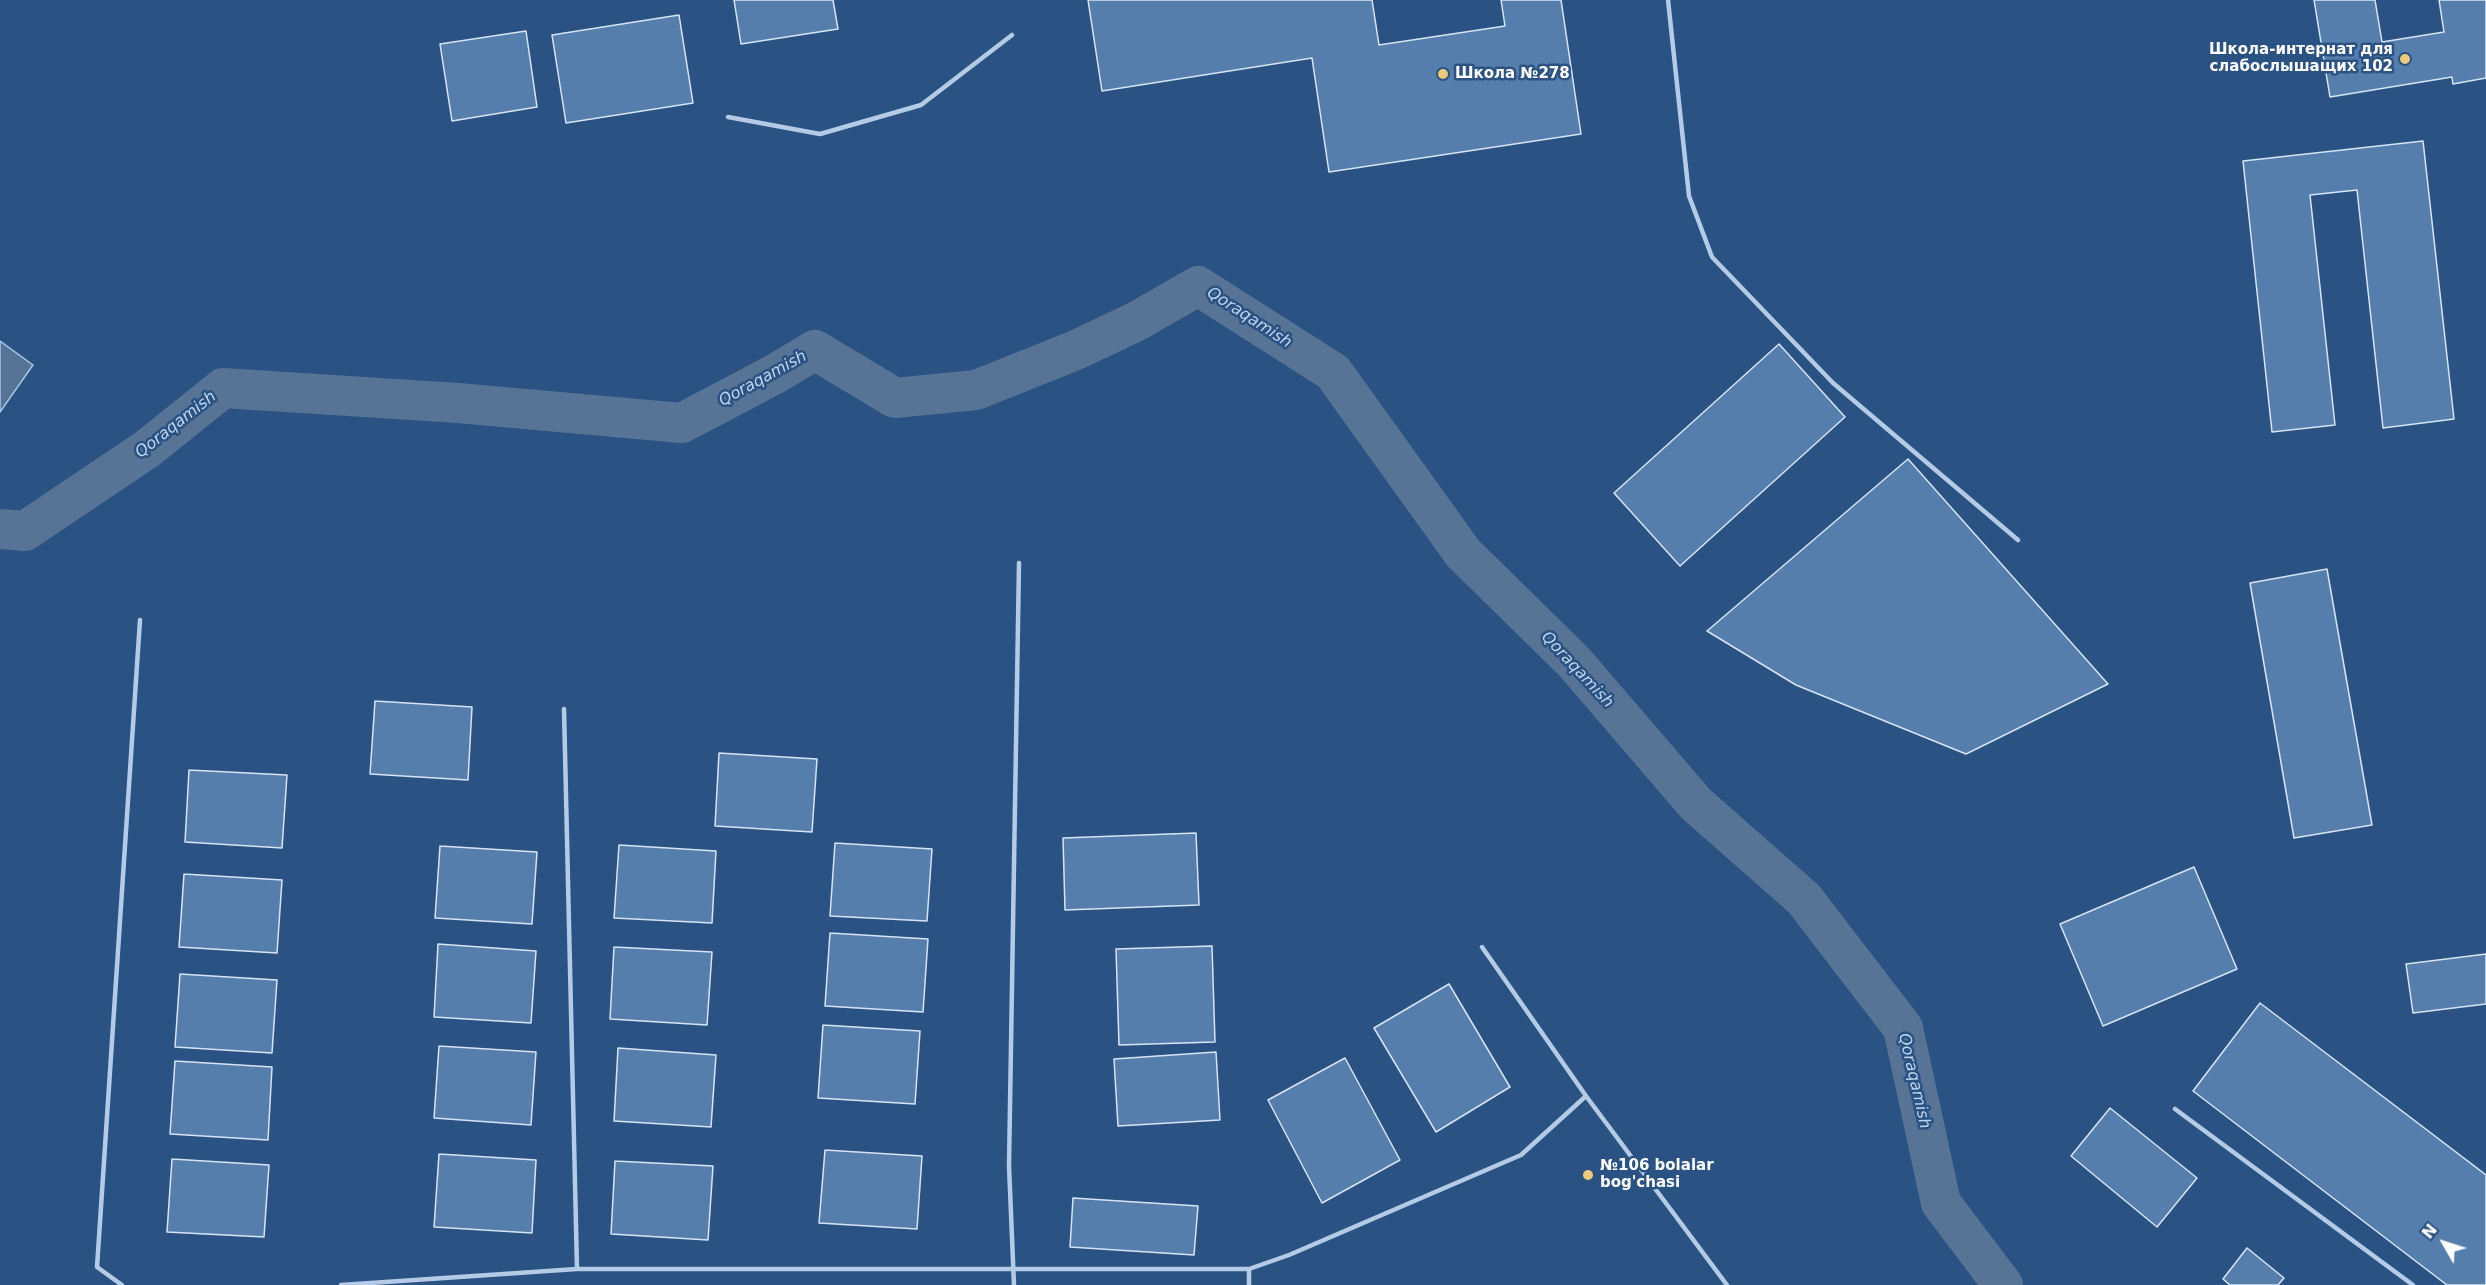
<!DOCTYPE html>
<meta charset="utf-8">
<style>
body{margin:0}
#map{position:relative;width:2486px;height:1285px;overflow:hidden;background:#2a5282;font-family:"DejaVu Sans",sans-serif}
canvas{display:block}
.north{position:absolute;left:2414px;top:1213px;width:60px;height:60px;-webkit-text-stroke:4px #2a5282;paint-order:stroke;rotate:309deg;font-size:16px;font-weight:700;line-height:24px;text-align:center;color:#fff}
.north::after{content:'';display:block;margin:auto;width:21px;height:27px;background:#fff;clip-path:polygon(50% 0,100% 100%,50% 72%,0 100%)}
</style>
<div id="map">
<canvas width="2486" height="1285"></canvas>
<div class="north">N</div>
</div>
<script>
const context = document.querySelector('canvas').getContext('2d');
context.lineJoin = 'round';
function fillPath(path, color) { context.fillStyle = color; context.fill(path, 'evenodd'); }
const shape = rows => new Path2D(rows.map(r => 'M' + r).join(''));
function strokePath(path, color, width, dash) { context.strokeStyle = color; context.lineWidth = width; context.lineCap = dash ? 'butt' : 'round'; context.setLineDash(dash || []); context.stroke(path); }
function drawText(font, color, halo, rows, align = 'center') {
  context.font = font + ' "DejaVu Sans",sans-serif'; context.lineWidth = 5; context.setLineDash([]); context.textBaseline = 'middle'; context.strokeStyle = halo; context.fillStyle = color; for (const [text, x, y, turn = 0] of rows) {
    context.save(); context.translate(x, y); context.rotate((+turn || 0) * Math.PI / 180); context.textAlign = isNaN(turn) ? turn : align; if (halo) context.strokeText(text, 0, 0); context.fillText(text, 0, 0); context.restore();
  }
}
const water = shape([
 [0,341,33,365,0,412,0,341]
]);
fillPath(water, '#577395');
strokePath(water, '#a8c6e6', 1.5);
strokePath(shape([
 [0,529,25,531,147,449,223,388,458,403,682,423,775,374,815,350,895,398,976,390,1076,350,1137,321,1198,286,1333,372,1463,553,1574,662,1696,804,1804,899,1903,1028,1941,1203,2003,1285]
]), '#577395', 40);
const building = shape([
 [734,0,833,0,838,29,741,44,734,0],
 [1088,0,1372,0,1379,45,1505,26,1501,0,1561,0,1581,134,1329,172,1312,58,1102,91,1088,0],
 [2314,0,2375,0,2382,42,2444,32,2439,0,2486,0,2486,78,2453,84,2452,77,2330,97,2314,0],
 [679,15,693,103,566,123,552,35,679,15],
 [526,31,537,107,452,121,440,44,526,31],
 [2423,141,2454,419,2383,428,2357,190,2310,195,2335,425,2272,432,2243,161,2423,141],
 [1779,344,1845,417,1680,566,1614,493,1779,344],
 [1908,459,2108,684,1966,754,1796,685,1707,631,1908,459],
 [2327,569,2372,825,2294,838,2250,583,2327,569],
 [375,701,472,707,468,780,370,774,375,701],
 [719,753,817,759,812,832,715,826,719,753],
 [189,770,287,775,282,848,185,842,189,770],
 [1196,833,1199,905,1065,910,1063,838,1196,833],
 [835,843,932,849,927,921,830,916,835,843],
 [619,845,716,851,712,923,614,918,619,845],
 [440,846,537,852,532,924,435,918,440,846],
 [2194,867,2237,969,2103,1026,2060,924,2194,867],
 [184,874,282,880,277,953,179,947,184,874],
 [830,933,928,939,923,1012,825,1006,830,933],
 [438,944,536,951,531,1023,434,1017,438,944],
 [1212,946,1215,1042,1119,1045,1116,949,1212,946],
 [614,947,712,952,707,1025,610,1019,614,947],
 [2486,954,2486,1004,2413,1013,2406,964,2486,954],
 [180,974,277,980,272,1053,175,1047,180,974],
 [1449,984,1510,1087,1436,1132,1374,1028,1449,984],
 [2260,1003,2486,1175,2486,1285,2447,1285,2193,1091,2260,1003],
 [823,1025,920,1031,915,1104,818,1098,823,1025],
 [439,1046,536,1052,531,1125,434,1118,439,1046],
 [618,1048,716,1055,711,1127,614,1121,618,1048],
 [1216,1052,1220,1120,1118,1126,1114,1059,1216,1052],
 [1345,1058,1400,1160,1322,1203,1268,1100,1345,1058],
 [175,1061,272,1067,268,1140,170,1134,175,1061],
 [2110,1108,2197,1178,2157,1227,2071,1156,2110,1108],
 [825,1150,922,1156,917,1229,819,1223,825,1150],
 [439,1154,536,1160,532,1233,434,1227,439,1154],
 [172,1159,269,1165,264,1237,167,1232,172,1159],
 [615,1161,713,1166,708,1240,611,1234,615,1161],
 [1073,1198,1198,1206,1194,1255,1070,1247,1073,1198],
 [2247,1248,2284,1278,2278,1285,2230,1285,2223,1279,2247,1248]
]);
fillPath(building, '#567eac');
strokePath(building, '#d6e5f5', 1.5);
strokePath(shape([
 [1668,0,1689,196,1712,257,1833,383,2018,540],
 [728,117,820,134,921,105,1012,35],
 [564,709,577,1269],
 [1482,947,1586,1096,1727,1285],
 [2175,1109,2413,1285],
 [122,1285,97,1267,140,620],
 [341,1285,577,1269,1249,1269,1289,1255,1521,1155,1586,1096],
 [1014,1285,1009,1166,1019,563],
 [1249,1285,1249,1269]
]), '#b3cbe6', 4.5);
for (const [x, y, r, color] of [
 [2405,59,6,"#ecca7b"],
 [1443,74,6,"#ecca7b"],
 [1588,1175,6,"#ecca7b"]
]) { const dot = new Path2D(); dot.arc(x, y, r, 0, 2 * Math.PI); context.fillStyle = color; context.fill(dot); strokePath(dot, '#2a5282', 2); }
drawText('bold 15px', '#fff', '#2a5282', [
 ["Школа-интернат для",2393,50,"right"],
 ["слабослышащих 102",2393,67,"right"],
 ["Школа №278",1455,74],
 ["№106 bolalar",1600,1166],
 ["bog'chasi",1600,1183]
], 'left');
drawText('italic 16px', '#bfd5ee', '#2a5282', [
 ["Qoraqamish",1249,318,33],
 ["Qoraqamish",763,379,-29],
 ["Qoraqamish",176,425,-38],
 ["Qoraqamish",1577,670,47],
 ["Qoraqamish",1914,1081,77]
]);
</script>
